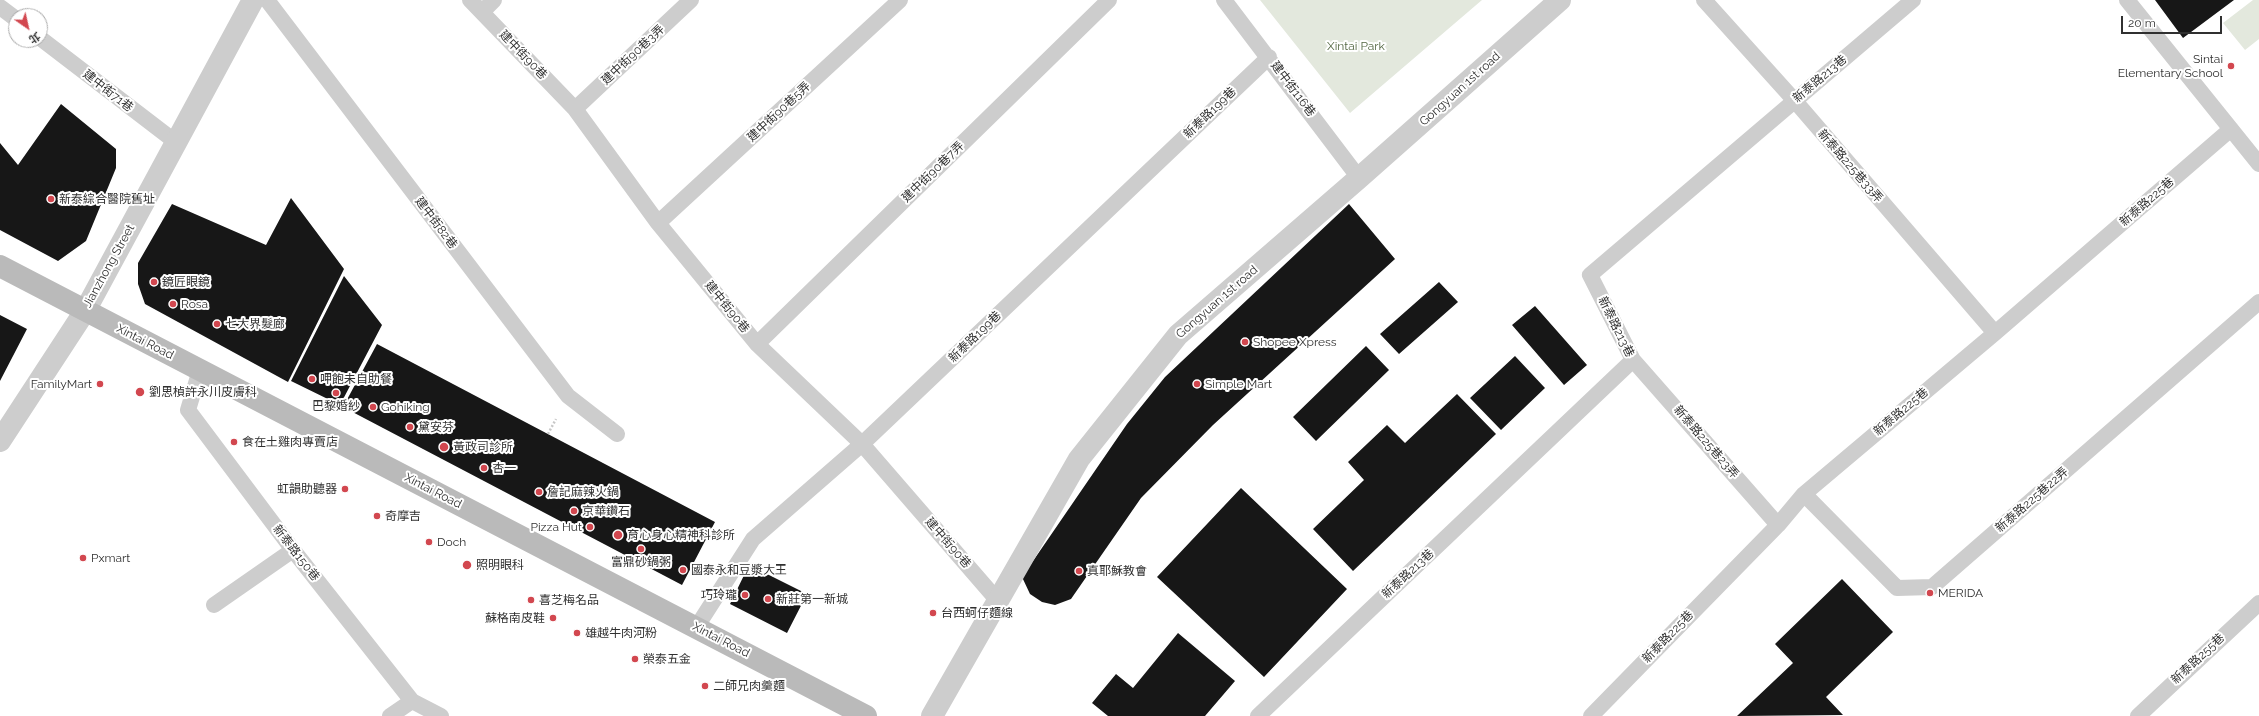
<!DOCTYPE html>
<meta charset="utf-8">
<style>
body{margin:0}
#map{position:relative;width:2259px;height:716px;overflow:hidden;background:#fff;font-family:Raleway,"Noto Sans TC",sans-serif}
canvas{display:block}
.north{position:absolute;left:8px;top:8px;width:40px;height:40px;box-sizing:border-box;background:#fff;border:1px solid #acacac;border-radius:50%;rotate:146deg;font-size:11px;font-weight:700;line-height:16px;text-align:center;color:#303030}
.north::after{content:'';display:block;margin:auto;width:14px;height:18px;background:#d2474f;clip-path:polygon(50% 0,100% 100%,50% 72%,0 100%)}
.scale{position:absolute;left:2121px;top:16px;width:101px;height:18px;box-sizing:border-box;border:2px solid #303030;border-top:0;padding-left:5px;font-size:12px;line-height:14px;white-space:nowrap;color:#303030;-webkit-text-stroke:3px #fff;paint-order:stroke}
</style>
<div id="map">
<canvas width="2259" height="716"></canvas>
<div class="north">北</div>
<div class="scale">20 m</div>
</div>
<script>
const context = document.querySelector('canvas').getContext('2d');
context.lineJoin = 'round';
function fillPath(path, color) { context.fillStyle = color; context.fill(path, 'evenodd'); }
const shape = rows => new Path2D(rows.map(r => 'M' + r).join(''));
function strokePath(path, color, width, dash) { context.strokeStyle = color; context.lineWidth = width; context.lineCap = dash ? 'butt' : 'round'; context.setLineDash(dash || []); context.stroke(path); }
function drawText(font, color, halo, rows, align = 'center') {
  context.font = font + ' Raleway,"Noto Sans TC",sans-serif'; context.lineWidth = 4; context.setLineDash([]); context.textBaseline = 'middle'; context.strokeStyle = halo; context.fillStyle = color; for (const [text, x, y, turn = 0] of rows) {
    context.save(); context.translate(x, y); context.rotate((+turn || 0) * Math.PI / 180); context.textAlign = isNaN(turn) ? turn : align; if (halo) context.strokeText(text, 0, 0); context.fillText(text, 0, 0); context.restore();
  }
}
fillPath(shape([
 [1260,0,1482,0,1350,113],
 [2253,0,2259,0,2259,39,2245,50,2223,23]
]), '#e3e8dd');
fillPath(shape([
 [2155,0,2234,0,2183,38],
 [61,104,116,149,116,168,86,241,58,261,0,230,0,143,18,165],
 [291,198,344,269,288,382,145,304,138,284,138,263,172,204,266,245],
 [1349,204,1395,259,1213,425,1141,498,1071,599,1055,605,1042,602,1030,594,1022,577,1127,424,1165,377],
 [344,276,382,325,340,405,291,381],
 [1439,282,1458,302,1399,354,1380,334],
 [1535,306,1587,365,1564,385,1512,325],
 [0,315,27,329,0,381],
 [377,344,715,522,682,585,343,407],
 [1366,346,1389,370,1316,441,1293,417],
 [1515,356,1545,388,1501,430,1470,398],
 [1457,394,1496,434,1353,571,1313,529,1364,480,1348,462,1387,425,1405,443],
 [1241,488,1347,589,1264,677,1157,577],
 [749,565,807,594,787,633,730,604],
 [1842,579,1893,632,1826,697,1843,715,1737,716,1793,663,1775,644],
 [1178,633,1235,681,1205,716,1108,716,1092,703,1116,674,1133,688]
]), '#171717');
strokePath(shape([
 [548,434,556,419]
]), '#c7c7c7', 2.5, [2, 2]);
strokePath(shape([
 [267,0,568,396,617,434],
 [470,0,575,109,658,223,757,344,862,444,998,601],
 [1224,0,1359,178],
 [1704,0,1795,101,1995,333],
 [2127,0,2259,164],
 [0,7,16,19],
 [482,12,494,0],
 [40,38,177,143],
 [575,109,691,0],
 [658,223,900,0],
 [757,344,1109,0],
 [1633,360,1778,525],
 [200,370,188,410,293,550,412,701,441,716],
 [1804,494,1897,588,1932,587,2259,302],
 [214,605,293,550],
 [696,628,753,539,862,444,1269,57],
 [390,716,412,701],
 [1258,716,1633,360,1590,275,1913,0],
 [1591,716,1778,525,1804,494,1995,333,2231,129],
 [2138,716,2259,603]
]), '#cdcdcd', 16);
strokePath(shape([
 [0,441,85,311,253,0],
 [932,716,1079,459,1178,335,1359,178,1560,0]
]), '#cdcdcd', 22);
strokePath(shape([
 [0,266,866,716]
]), '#bababa', 22);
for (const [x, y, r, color] of [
 [2231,66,4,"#d2474f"],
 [51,199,4,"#d2474f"],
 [154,282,4,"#d2474f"],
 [173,304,4,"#d2474f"],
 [217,324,4,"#d2474f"],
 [1245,342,4,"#d2474f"],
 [312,379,4,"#d2474f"],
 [100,384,4,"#d2474f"],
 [1197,384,4,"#d2474f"],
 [140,392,5,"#d2474f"],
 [336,393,4,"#d2474f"],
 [373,407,4,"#d2474f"],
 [410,427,4,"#d2474f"],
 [234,442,4,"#d2474f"],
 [444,447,5,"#d2474f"],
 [484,468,4,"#d2474f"],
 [345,489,4,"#d2474f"],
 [539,492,4,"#d2474f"],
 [574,511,4,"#d2474f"],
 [377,516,4,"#d2474f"],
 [590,527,4,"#d2474f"],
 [618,535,5,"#d2474f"],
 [429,542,4,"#d2474f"],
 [641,549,4,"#d2474f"],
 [83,558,4,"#d2474f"],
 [467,565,5,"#d2474f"],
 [683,570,4,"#d2474f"],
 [1079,571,4,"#d2474f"],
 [1930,593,4,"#d2474f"],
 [745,595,4,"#d2474f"],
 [768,599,4,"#d2474f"],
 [531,600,4,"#d2474f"],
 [933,613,4,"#d2474f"],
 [553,618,4,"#d2474f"],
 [577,633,4,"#d2474f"],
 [635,659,4,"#d2474f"],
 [705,686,4,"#d2474f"]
]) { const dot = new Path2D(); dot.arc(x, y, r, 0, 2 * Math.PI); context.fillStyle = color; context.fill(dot); strokePath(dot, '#fff', 1.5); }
drawText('12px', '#536742', '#fff', [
 ["Xintai Park",1356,46]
]);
drawText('12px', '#303030', '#fff', [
 ["建中街90巷",523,55,46],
 ["建中街90巷3弄",633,55,-43],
 ["新泰路213巷",1820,79,-40],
 ["建中街116巷",1293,89,53],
 ["Gongyuan 1st road",1460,89,-42],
 ["建中街71巷",108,91,38],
 ["建中街90巷5弄",779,112,-43],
 ["新泰路199巷",1210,113,-44],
 ["新泰路225巷33弄",1850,166,49],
 ["建中街90巷7弄",933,172,-44],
 ["新泰路225巷",2147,202,-41],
 ["建中街82巷",436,223,53],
 ["Jianzhong Street",109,266,-61],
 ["Gongyuan 1st road",1217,302,-41],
 ["建中街90巷",727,307,51],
 ["新泰路213巷",1616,327,64],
 ["新泰路199巷",975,337,-44],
 ["Xintai Road",145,342,27],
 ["新泰路225巷",1901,412,-40],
 ["新泰路225巷23弄",1706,442,49],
 ["Xintai Road",433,491,27],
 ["新泰路225巷22弄",2032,500,-41],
 ["建中街90巷",948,543,49],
 ["新泰路150巷",296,553,52],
 ["新泰路213巷",1408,574,-43],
 ["新泰路225巷",1668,637,-46],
 ["Xintai Road",721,640,27],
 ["新泰路255巷",2198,659,-43]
]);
drawText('12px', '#303030', '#fff', [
 ["Sintai",2223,59,"right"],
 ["Elementary School",2223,73,"right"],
 ["新泰綜合醫院舊址",59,199],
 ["鏡匠眼鏡",162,282],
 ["Rosa",181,304],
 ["七大界髮廊",225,324],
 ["Shopee Xpress",1253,342],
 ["呷飽未自助餐",320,379],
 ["FamilyMart",92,384,"right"],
 ["Simple Mart",1205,384],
 ["劉思楨許永川皮膚科",149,392],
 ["巴黎婚紗",336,406,"center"],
 ["Gohiking",381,407],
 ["黛安芬",418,427],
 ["食在土雞肉專賣店",242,442],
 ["黃政司診所",453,447],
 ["杏一",492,468],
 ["虹韻助聽器",337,489,"right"],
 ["詹記麻辣火鍋",547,492],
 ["京華鑽石",582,511],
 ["奇摩吉",385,516],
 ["Pizza Hut",582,527,"right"],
 ["育心身心精神科診所",627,535],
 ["Doch",437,542],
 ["Pxmart",91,558],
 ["富鼎砂鍋粥",641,562,"center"],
 ["照明眼科",476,565],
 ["國泰永和豆漿大王",691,570],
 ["真耶穌教會",1087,571],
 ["MERIDA",1938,593],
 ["巧玲瓏",737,595,"right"],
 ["新莊第一新城",776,599],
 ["喜芝梅名品",539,600],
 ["台西蚵仔麵線",941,613],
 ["蘇格南皮鞋",545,618,"right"],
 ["雄越牛肉河粉",585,633],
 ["榮泰五金",643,659],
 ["二師兄肉羹麵",713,686]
], 'left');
</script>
